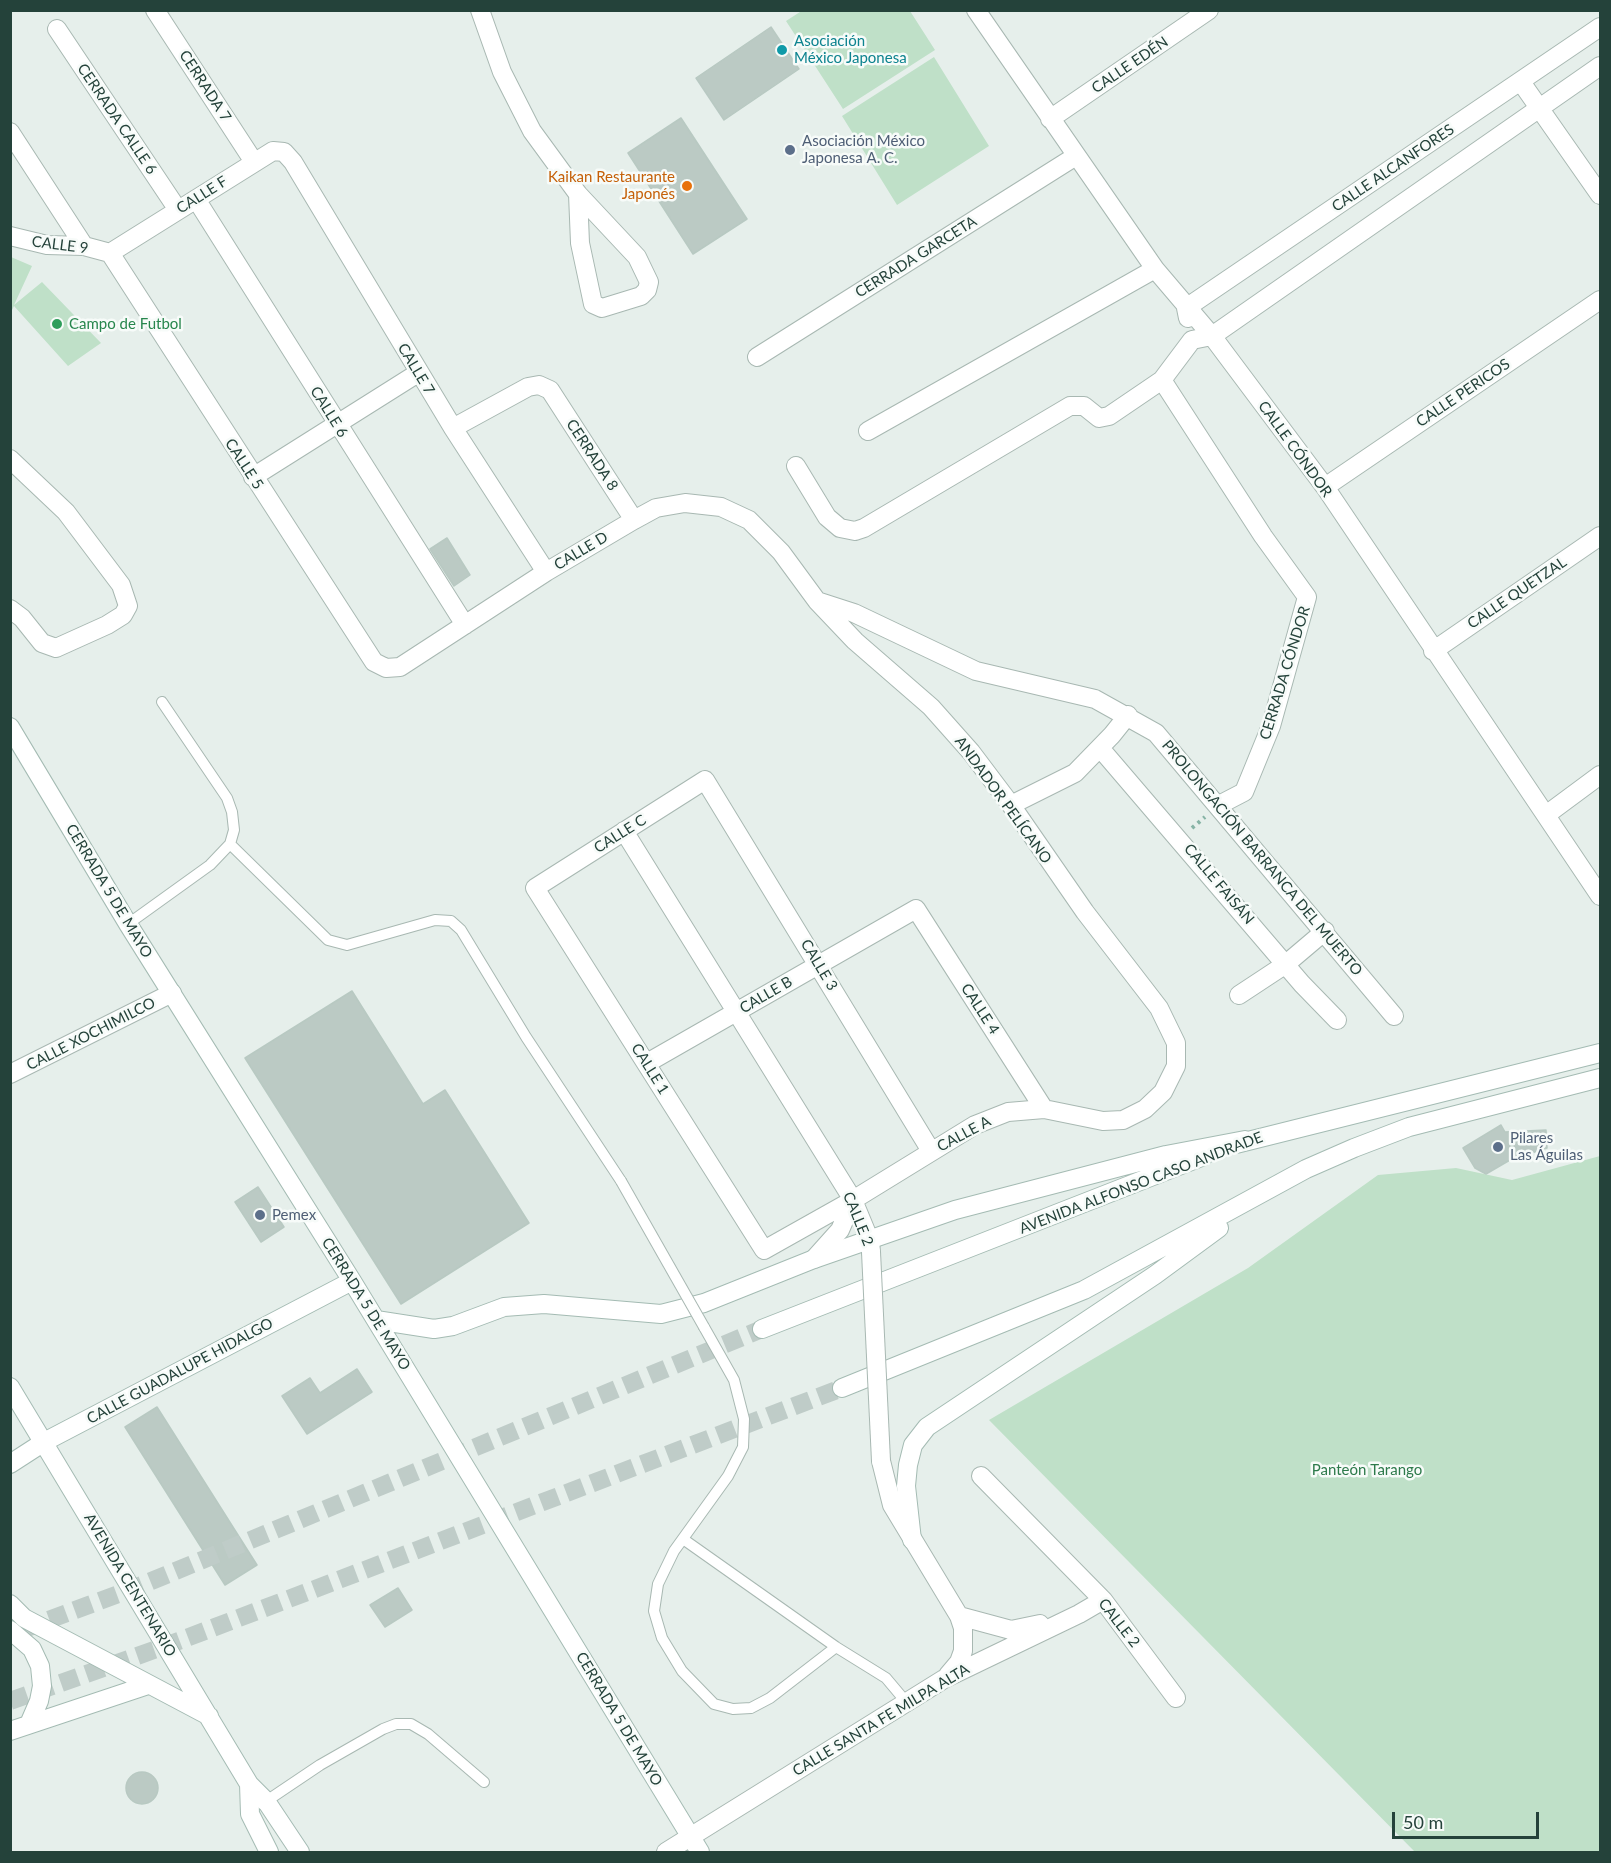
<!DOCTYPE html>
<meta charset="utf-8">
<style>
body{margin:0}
#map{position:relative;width:1611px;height:1863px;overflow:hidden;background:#e6efeb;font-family:Lato,sans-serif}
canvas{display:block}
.frame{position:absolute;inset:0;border:12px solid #24423a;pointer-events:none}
.scale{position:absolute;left:1392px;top:1812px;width:147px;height:27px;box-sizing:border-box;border:3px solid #24423a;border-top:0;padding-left:8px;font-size:18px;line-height:21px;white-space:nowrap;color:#24423a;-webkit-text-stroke:4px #f7fbf9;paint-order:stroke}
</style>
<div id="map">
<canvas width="1611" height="1863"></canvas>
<div class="frame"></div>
<div class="scale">50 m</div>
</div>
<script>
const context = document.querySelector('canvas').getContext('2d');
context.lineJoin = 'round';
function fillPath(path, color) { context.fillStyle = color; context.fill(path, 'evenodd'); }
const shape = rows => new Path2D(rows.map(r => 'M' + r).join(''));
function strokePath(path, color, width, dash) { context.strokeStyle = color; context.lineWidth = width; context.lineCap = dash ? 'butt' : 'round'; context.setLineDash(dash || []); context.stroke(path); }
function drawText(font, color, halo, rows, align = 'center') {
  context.font = font + ' Lato,sans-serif'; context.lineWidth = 5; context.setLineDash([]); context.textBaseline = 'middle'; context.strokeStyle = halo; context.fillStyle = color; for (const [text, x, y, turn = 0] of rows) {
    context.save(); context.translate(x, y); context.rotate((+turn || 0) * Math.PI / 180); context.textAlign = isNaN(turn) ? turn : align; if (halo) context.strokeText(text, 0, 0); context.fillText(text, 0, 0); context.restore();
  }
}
fillPath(shape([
 [803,10,910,11,935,50,843,109,786,21],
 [934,57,989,146,897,205,842,116],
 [11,257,32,266,14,305,42,282,101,343,68,366,14,306,11,312],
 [1600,1156,1600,1852,1415,1852,989,1420,1248,1268,1378,1175,1456,1168,1512,1180]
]), '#bfe0c8');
const building = shape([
 [771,27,799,69,724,120,696,78,771,27],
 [681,118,747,219,693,254,628,153,681,118],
 [447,538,470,575,454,586,430,549,447,538],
 [352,991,423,1104,445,1090,529,1223,401,1304,245,1058,352,991],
 [1501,1125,1505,1132,1546,1130,1547,1148,1510,1160,1486,1174,1475,1168,1463,1148,1501,1125],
 [258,1187,284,1227,261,1242,235,1202,258,1187],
 [357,1369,372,1392,307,1434,282,1396,310,1378,320,1393,357,1369],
 [157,1407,257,1565,225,1585,125,1427,157,1407],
 [398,1588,412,1610,385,1627,370,1605,398,1588],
 '126 1788a16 16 0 1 1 32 0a16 16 0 1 1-32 0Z'
]);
fillPath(building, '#bbcac4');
strokePath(building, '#b8c9c2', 1.5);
strokePath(shape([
 [24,1629,132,1589,762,1329],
 [10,1701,168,1645,842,1388]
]), '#bfccc8', 18, [18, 9]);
const lane = shape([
 [230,844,328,940,347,945,435,920,451,921,461,930,526,1037,621,1181],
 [128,924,210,865,230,844,234,830,232,812,227,798,162,702],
 [704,1327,734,1380,744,1419,743,1447,728,1476,674,1551,658,1584,654,1611,662,1638,682,1671,714,1704,733,1709,751,1708,770,1698,836,1647],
 [683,1539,836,1647,886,1678,907,1703],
 [262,1804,320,1765,383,1729,396,1724,411,1724,428,1734,484,1782]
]);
const street = shape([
 [155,10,254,162],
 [480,10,502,72,532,131,578,194,637,257,649,282,647,290,641,296,602,308,593,304,580,243,578,194],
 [976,10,1155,269,1212,336,1325,487,1600,896],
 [57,29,178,210],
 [1521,82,1600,195],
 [1050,119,1209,10],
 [10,132,84,246],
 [196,199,465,625],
 [10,236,47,245,84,246,110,253],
 [110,253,374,662,386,668,400,667,546,572,634,520,656,508,685,503,721,507,749,520,781,552,817,601,855,641,931,707,971,752,1011,805,1085,912,1159,1008,1176,1043,1176,1066,1163,1092,1145,1109,1123,1120,1103,1121,1044,1109,1008,1112,975,1125,853,1200,764,1250,535,888,705,780,931,1151],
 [110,253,273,151,284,152,293,162,453,428,546,572],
 [1188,318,1186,308,1600,27],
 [757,357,1076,156],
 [453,428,528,387,539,385,550,390,634,520],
 [868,431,1155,269],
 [10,459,66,512,121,585,128,606,123,615,107,625,56,648,42,643,22,618,10,609],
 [796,466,827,517,840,528,855,531,864,528,1070,406,1084,406,1099,418,1109,416,1162,380],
 [253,477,418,373],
 [1325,487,1600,300],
 [820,602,854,613,976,671,1095,699,1156,733,1394,1016],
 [1433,651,1600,536],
 [1100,748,1302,984,1337,1020],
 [1011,805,1075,773,1112,735,1128,715],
 [1219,805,1244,792,1271,726,1307,597,1263,536,1162,380,1192,340,1212,336,1600,66],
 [1546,815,1600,775],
 [624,831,853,1200,870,1241,871,1252],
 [1239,995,1286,964,1325,931],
 [647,1063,916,909,1044,1109],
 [10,1074,172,993],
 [814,1259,840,1230,853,1200],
 [881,1461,892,1505,959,1616,963,1628,963,1651,959,1662,948,1675],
 [981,1476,1103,1600,1176,1698],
 [959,1616,1011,1630,1040,1624],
 [666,1852,944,1679,1079,1614,1103,1600]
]);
const secondary = shape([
 [10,727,128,924,352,1281,700,1852],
 [1236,1144,1600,1053],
 [376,1320,434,1329,453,1326,504,1307,544,1304,661,1314,704,1303,814,1259,955,1210,1166,1155,1245,1140],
 [762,1329,1204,1156],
 [10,1387,249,1784,266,1801,300,1852],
 [842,1388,1084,1290,1306,1169,1354,1148,1409,1127,1600,1078],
 [10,1464,44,1442,352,1281],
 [912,1540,906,1486,908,1465,913,1445,927,1427,1155,1275,1219,1228],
 [10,1604,24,1618,209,1716],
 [10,1630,32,1649,40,1666,42,1686,39,1701,29,1724],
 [10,1731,148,1685],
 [249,1784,250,1814,269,1852]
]);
strokePath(lane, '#a8b8b2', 12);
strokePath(street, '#a8b8b2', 20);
strokePath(secondary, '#a4bbb3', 20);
strokePath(shape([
 [1192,828,1205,817]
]), '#86b3a5', 4, [3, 4.5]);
strokePath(lane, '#fff', 10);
strokePath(street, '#fff', 18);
strokePath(secondary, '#fff', 18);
const laneBridge = shape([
 [621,1181,704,1327]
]);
const streetBridge = shape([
 [871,1252,881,1461]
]);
strokePath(laneBridge, '#a8b8b2', 12, []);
strokePath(streetBridge, '#a8b8b2', 20, []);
strokePath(laneBridge, '#fff', 10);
strokePath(streetBridge, '#fff', 18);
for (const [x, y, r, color] of [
 [782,50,6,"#0f9aa8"],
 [790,150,6,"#5c6f8a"],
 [687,186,6,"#e8710a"],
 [57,324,6,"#2e9e5b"],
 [1498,1147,6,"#5c6f8a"],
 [260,1215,6,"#5c6f8a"]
]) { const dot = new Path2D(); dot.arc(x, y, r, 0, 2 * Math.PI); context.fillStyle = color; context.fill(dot); strokePath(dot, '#f7fbf9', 2); }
drawText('15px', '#0d838f', '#f7fbf9', [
 ["Asociación",794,41],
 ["México Japonesa",794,58]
], 'left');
drawText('15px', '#24423a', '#f7fbf9', [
 ["CALLE EDÉN",1130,65,-34],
 ["CERRADA 7",205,86,57],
 ["CERRADA CALLE 6",117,119,56],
 ["CALLE ALCANFORES",1393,168,-34],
 ["CALLE F",202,195,-32],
 ["CALLE 9",60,245,7],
 ["CERRADA GARCETA",916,257,-32],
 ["CALLE 7",416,369,59],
 ["CALLE PERICOS",1463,393,-34],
 ["CALLE 6",329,412,58],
 ["CALLE CÓNDOR",1295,449,54],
 ["CERRADA 8",592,455,57],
 ["CALLE 5",244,464,57],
 ["CALLE D",581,551,-31],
 ["CALLE QUETZAL",1517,593,-34],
 ["CERRADA CÓNDOR",1285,673,-73],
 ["ANDADOR PELÍCANO",1003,800,54],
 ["CALLE C",620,834,-32],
 ["PROLONGACIÓN BARRANCA DEL MUERTO",1262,858,50],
 ["CALLE FAISÁN",1219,884,50],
 ["CERRADA 5 DE MAYO",109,891,59],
 ["CALLE 3",819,965,59],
 ["CALLE B",766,995,-30],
 ["CALLE 4",980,1009,57],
 ["CALLE XOCHIMILCO",91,1034,-27],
 ["CALLE 1",650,1069,58],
 ["CALLE A",964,1134,-28],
 ["AVENIDA ALFONSO CASO ANDRADE",1141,1183,-21],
 ["CALLE 2",858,1219,68],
 ["CERRADA 5 DE MAYO",366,1304,58],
 ["CALLE GUADALUPE HIDALGO",180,1371,-28],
 ["AVENIDA CENTENARIO",130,1585,59],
 ["CALLE 2",1119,1623,52],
 ["CERRADA 5 DE MAYO",619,1719,59],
 ["CALLE SANTA FE MILPA ALTA",881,1720,-31]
]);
drawText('15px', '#4e5e75', '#f7fbf9', [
 ["Asociación México",802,141],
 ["Japonesa A. C.",802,158],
 ["Pilares",1510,1138],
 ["Las Águilas",1510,1155],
 ["Pemex",272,1215]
], 'left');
drawText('15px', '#c56008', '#f7fbf9', [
 ["Kaikan Restaurante",675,177],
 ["Japonés",675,194]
], 'right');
drawText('15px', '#27864d', '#f7fbf9', [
 ["Campo de Futbol",69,324]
], 'left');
drawText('15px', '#2d7a4b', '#f7fbf9', [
 ["Panteón Tarango",1367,1470]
]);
</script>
